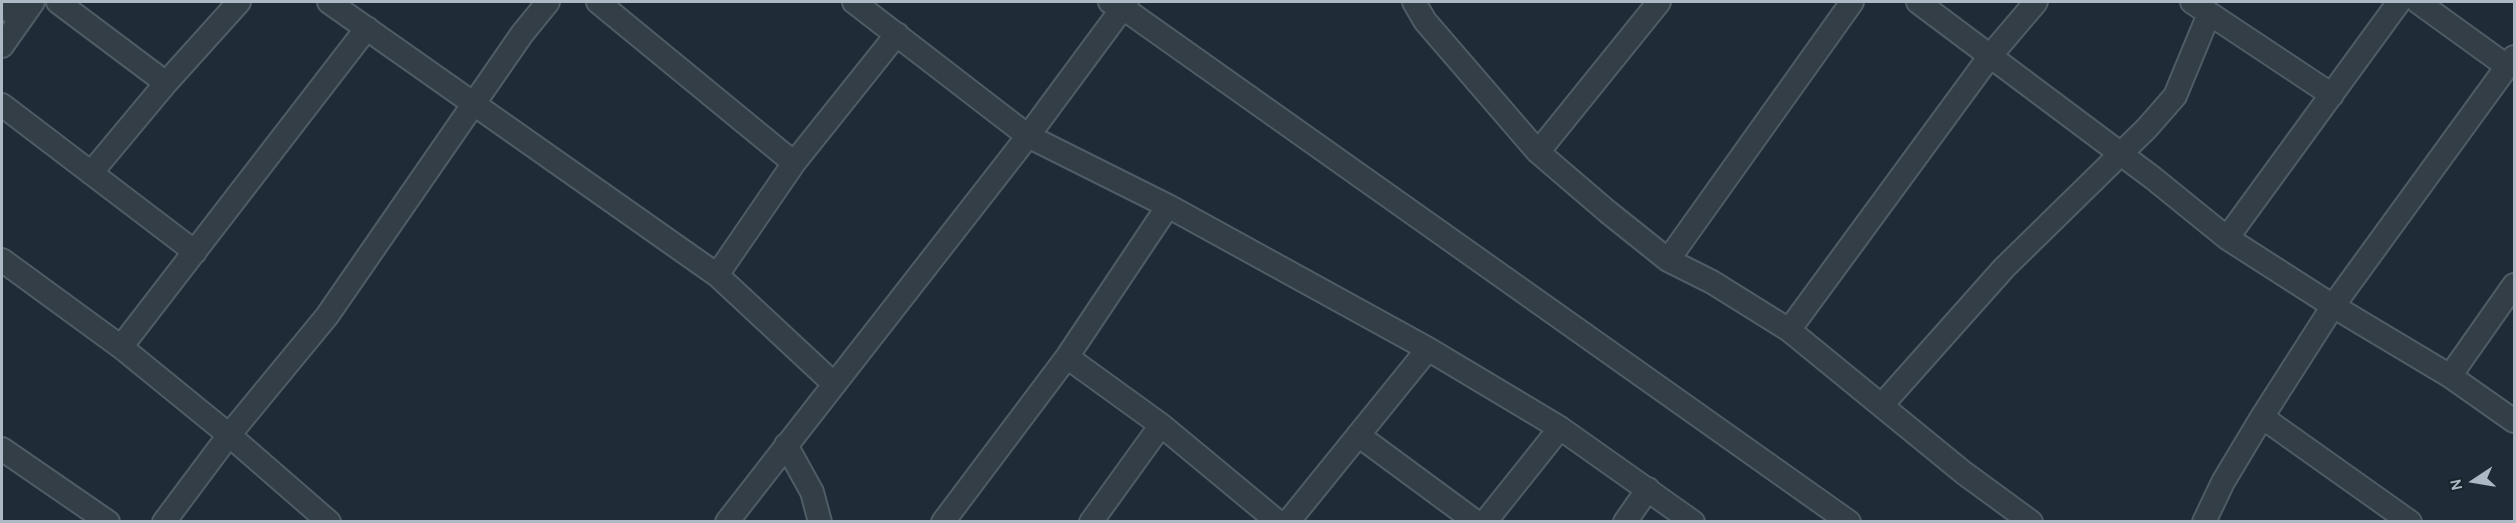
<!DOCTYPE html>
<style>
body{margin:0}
#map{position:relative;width:2516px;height:523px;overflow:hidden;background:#1f2c37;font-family:Karla,sans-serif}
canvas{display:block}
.frame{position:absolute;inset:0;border:3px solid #adb9c4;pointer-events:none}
.north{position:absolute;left:2444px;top:451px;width:60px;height:60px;-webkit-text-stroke:4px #19232b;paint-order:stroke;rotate:258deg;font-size:16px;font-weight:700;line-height:24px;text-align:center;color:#adb9c4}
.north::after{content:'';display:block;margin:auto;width:21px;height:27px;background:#adb9c4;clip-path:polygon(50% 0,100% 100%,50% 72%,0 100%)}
</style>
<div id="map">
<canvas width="2516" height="523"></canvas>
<div class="frame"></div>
<div class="north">N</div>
</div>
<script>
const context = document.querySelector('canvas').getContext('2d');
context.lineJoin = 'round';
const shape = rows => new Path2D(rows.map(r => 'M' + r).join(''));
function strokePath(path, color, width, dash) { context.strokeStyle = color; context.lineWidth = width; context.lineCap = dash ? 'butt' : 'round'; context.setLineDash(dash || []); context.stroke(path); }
const minor = shape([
 [58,2,166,83],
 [329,2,717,275,833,383],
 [598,2,794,163],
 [854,2,1028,136,1168,206,1428,349,1560,428,1693,522],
 [1110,2,1123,8,1849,522],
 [1414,2,1425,21,1538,152,1608,212,1668,260,1712,282,1789,330,1964,473,2031,522],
 [1918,2,2153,178,2227,238,2333,306,2450,376,2514,421],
 [2192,2,2332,95],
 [2418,2,2508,67],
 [2,5,21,19],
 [2,46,33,2],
 [2,105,195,252],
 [1538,152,1659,2],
 [91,173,166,83,239,2],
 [2227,238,2399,2],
 [2,260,121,347,229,435],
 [1668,260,1852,2],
 [717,275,794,163,897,34],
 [1789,330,1990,56,2036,2],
 [121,347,367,28],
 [1067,357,1161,425,1278,522],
 [2450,376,2514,285],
 [1882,405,2004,268,2147,128,2175,96,2209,14],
 [2262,417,2410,522],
 [229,435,329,522],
 [1358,435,1476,522],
 [786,445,812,492,820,522],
 [2,449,108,522],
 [164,522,229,435,327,316,522,34,548,2],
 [727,522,1028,136,1127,2],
 [943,522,1067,357,1168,206],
 [1091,522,1161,425],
 [1288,522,1428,349],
 [1485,522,1560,428],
 [1625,522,1648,489],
 [2204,522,2223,482,2262,417,2333,306,2514,57]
]);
strokePath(minor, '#505c65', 26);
strokePath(minor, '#333e47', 22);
</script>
